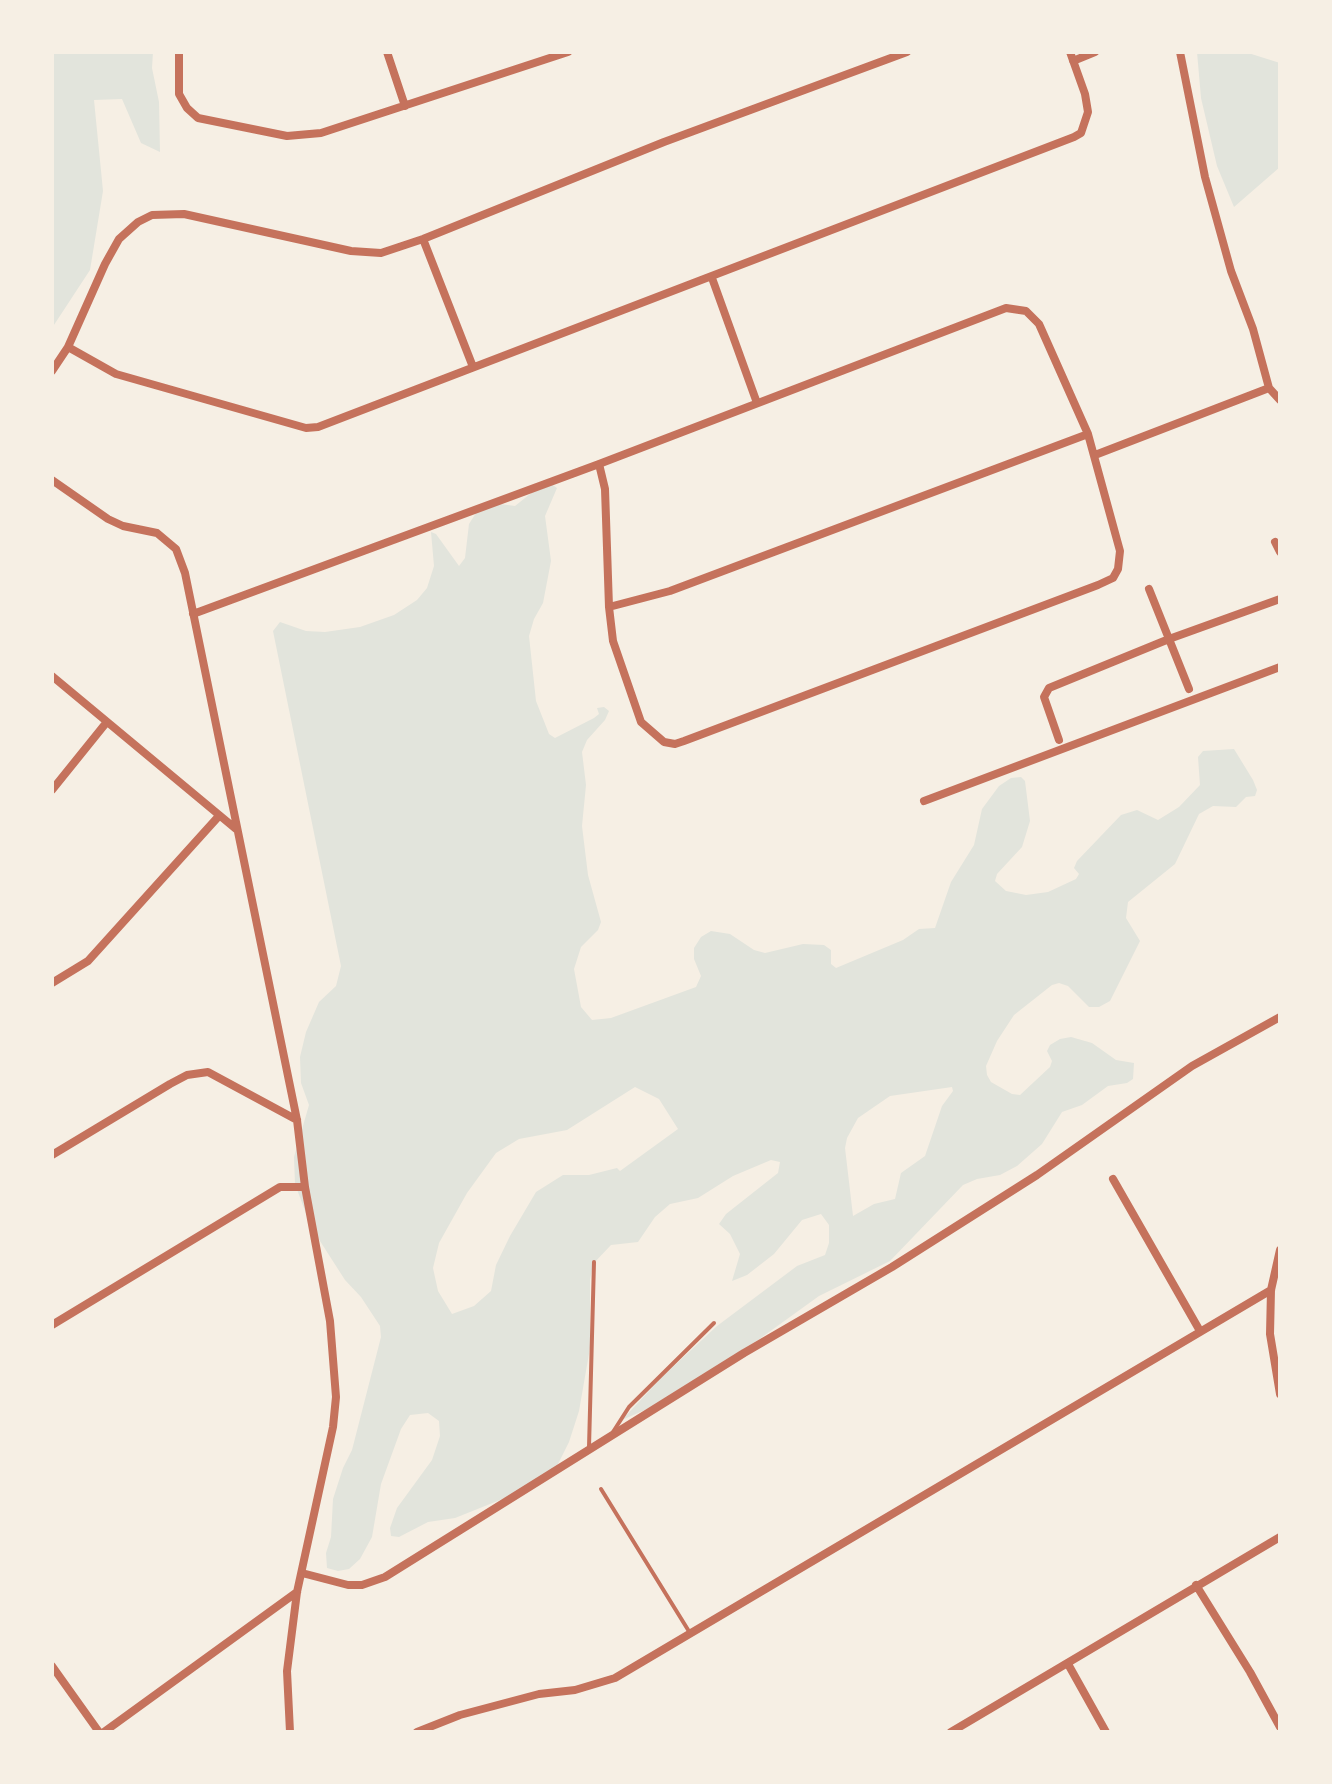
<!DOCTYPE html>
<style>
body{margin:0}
#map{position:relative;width:1332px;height:1784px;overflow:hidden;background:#f6efe4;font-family:"Open Sans",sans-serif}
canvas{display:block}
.frame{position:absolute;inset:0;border:54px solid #f6efe4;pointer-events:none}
</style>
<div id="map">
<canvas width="1332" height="1784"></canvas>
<div class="frame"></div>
</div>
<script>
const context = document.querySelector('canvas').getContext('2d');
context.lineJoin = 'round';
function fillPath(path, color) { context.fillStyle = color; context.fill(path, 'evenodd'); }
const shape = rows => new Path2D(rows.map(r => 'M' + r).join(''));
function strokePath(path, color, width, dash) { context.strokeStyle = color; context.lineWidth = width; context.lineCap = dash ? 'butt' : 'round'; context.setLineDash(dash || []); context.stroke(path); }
fillPath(shape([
 [52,52,153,52,152,68,159,102,160,152,141,143,122,99,94,100,103,191,90,270,52,328],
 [1197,52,1245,52,1280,63,1280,167,1234,207,1217,166,1201,98],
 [550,483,557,488,545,516,551,561,543,603,534,619,529,636,536,701,549,734,555,738,594,718,599,714,597,708,604,707,609,711,605,720,587,740,582,752,586,785,582,826,588,875,601,922,598,930,581,947,574,969,581,1007,592,1020,611,1018,696,987,701,976,694,959,694,948,701,937,711,931,730,934,754,950,765,953,803,944,824,945,831,950,831,964,836,968,903,940,919,929,935,928,951,882,974,845,982,809,999,786,1011,778,1021,777,1025,781,1030,821,1022,847,997,874,995,881,1006,891,1026,895,1048,892,1076,879,1079,874,1074,868,1077,861,1121,815,1137,810,1158,820,1179,807,1200,785,1198,757,1203,751,1234,749,1253,780,1257,790,1255,796,1246,797,1236,807,1213,806,1199,814,1175,864,1128,902,1126,918,1140,941,1110,1001,1099,1007,1089,1007,1068,986,1059,983,1052,985,1014,1015,997,1041,986,1066,987,1075,991,1082,1012,1094,1020,1095,1050,1067,1052,1061,1047,1051,1050,1045,1060,1039,1071,1037,1092,1043,1116,1060,1134,1063,1133,1079,1127,1083,1108,1086,1082,1105,1062,1112,1042,1144,1017,1166,1000,1175,977,1179,963,1185,890,1261,819,1296,758,1340,647,1409,622,1420,661,1378,717,1326,797,1266,825,1255,829,1243,829,1225,821,1214,802,1220,774,1254,747,1275,732,1281,740,1254,730,1234,719,1224,726,1214,778,1173,780,1162,771,1160,733,1176,698,1198,670,1204,655,1217,638,1242,611,1245,593,1264,590,1280,590,1348,579,1411,569,1442,554,1472,510,1496,455,1518,428,1522,399,1537,391,1536,390,1528,397,1508,432,1460,440,1436,439,1421,428,1413,410,1415,401,1429,381,1484,372,1537,360,1559,349,1569,338,1571,327,1568,326,1553,331,1537,333,1499,343,1468,352,1450,381,1337,380,1326,361,1297,345,1280,311,1227,295,1184,294,1157,309,1105,301,1083,300,1057,306,1032,319,1002,336,986,341,966,273,631,280,622,306,631,325,632,360,627,394,615,417,600,427,588,434,566,431,532,436,534,459,566,465,558,469,524,476,513,493,503,515,506,535,490],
 [635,1087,659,1099,678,1129,620,1171,617,1168,589,1175,563,1175,536,1192,510,1236,496,1265,491,1291,474,1306,452,1314,438,1291,433,1268,439,1243,467,1193,496,1153,519,1139,567,1130],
 [952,1087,953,1091,942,1106,925,1156,901,1173,895,1199,874,1204,853,1216,845,1148,847,1138,858,1118,890,1096]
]), '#e2e4dc');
strokePath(shape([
 [613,1432,629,1407,714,1323],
 [589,1447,594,1262],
 [601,1489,690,1633]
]), '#c5725c', 4);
strokePath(shape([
 [179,52,179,94,187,108,198,118,287,136,321,133,568,52],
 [387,52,405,106],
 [1180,52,1205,177,1231,271,1253,329,1269,388,1280,400],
 [1073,61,1095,52],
 [423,239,473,367],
 [712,278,757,403],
 [68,347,116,374,306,428,318,427,1074,137,1081,133,1088,112,1085,94,1070,52],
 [52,371,68,347,105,264,119,239,138,222,152,215,184,214,351,251,381,253,423,239,664,142,907,52],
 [1095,455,1269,388],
 [52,480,108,519,123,526,157,533,176,549,185,573,297,1120,305,1187,330,1321,336,1397,333,1427,297,1592,287,1671,290,1732],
 [1275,542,1280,552],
 [1149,589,1189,689],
 [609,607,670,591,1088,434],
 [193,614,599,464,1006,308,1026,311,1039,324,1088,434,1120,551,1118,569,1113,578,1098,585,684,741,675,744,664,742,641,722,613,641,609,607,605,489,599,464],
 [52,676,236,829],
 [1059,740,1044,697,1049,688,1169,639,1280,599],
 [52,790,106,723],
 [924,801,1280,667],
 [52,983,88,961,218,817],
 [52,1155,170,1084,187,1075,208,1072,297,1120],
 [1113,1179,1200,1331],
 [1280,1250,1271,1290,1270,1334,1280,1394],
 [52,1325,280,1187,305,1187],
 [302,1573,348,1585,362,1585,385,1577,744,1353,892,1267,1037,1175,1192,1066,1280,1017],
 [1196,1585,1250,1672,1280,1727],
 [1068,1664,1106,1732],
 [52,1666,99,1732],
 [104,1732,297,1592],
 [417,1732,460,1715,539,1694,575,1690,615,1678,1271,1290],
 [951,1732,1280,1537]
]), '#c5725c', 8);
</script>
